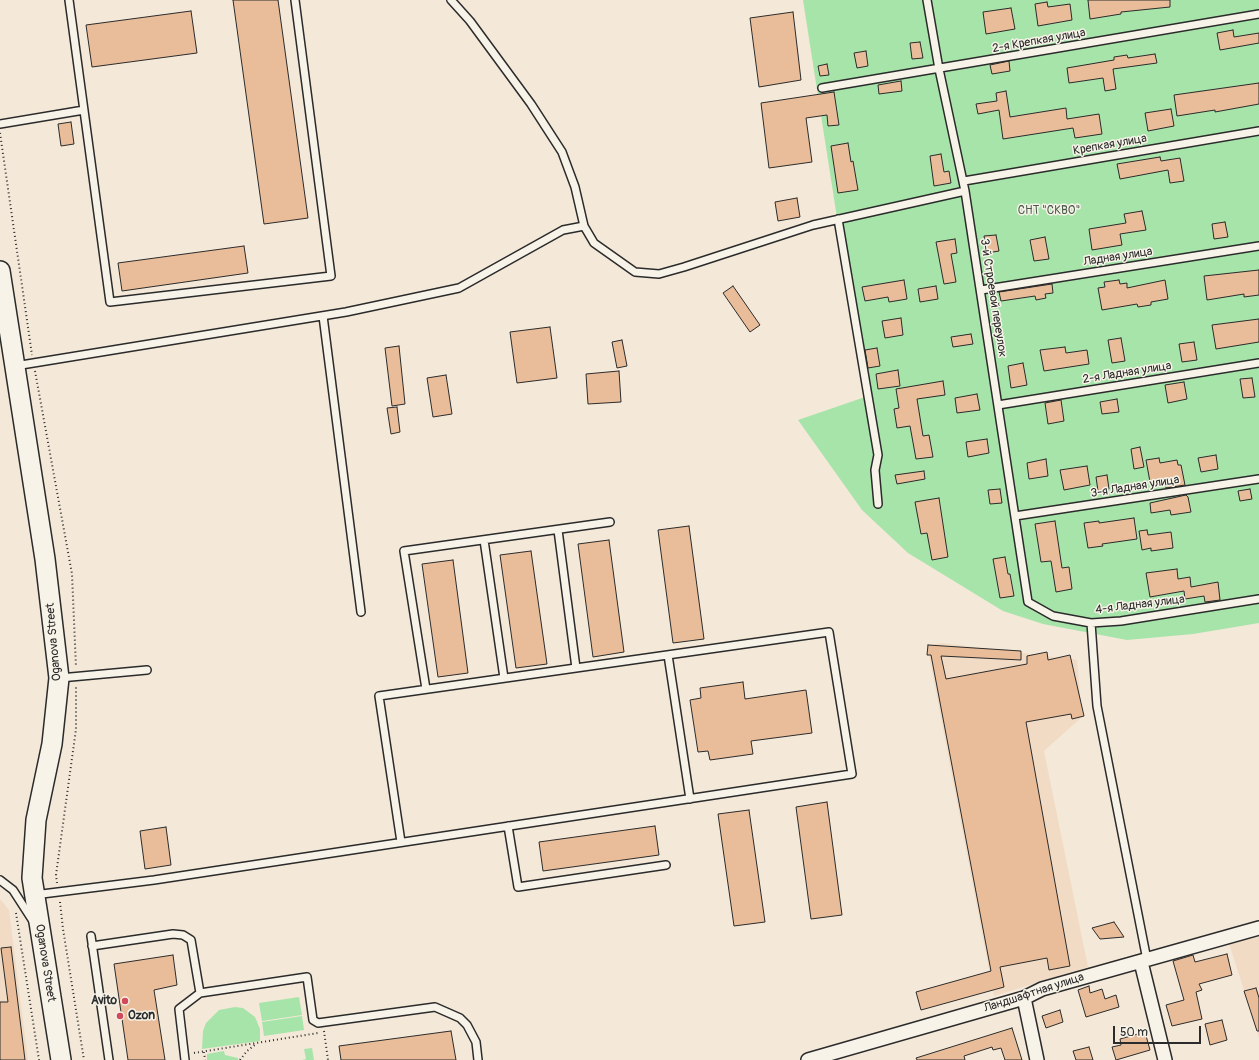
<!DOCTYPE html>
<meta charset="utf-8">
<style>
body{margin:0}
#map{position:relative;width:1259px;height:1060px;overflow:hidden;background:#f4e8d8;font-family:Pangolin,sans-serif}
canvas{display:block}
.scale{position:absolute;left:1113px;top:1026px;width:88px;height:18px;box-sizing:border-box;border:2px solid #2b2b2b;border-top:0;padding-left:5px;font-size:12px;line-height:14px;white-space:nowrap;color:#2b2b2b;-webkit-text-stroke:3px #f7f3e8;paint-order:stroke}
</style>
<div id="map">
<canvas width="1259" height="1060"></canvas>
<div class="scale">50 m</div>
</div>
<script>
const context = document.querySelector('canvas').getContext('2d');
context.lineJoin = 'round';
function fillPath(path, color) { context.fillStyle = color; context.fill(path, 'evenodd'); }
const shape = rows => new Path2D(rows.map(r => 'M' + r).join(''));
function strokePath(path, color, width, dash) { context.strokeStyle = color; context.lineWidth = width; context.lineCap = dash ? 'butt' : 'round'; context.setLineDash(dash || []); context.stroke(path); }
function drawText(font, color, halo, rows, align = 'center') {
  context.font = font + ' Pangolin,sans-serif'; context.lineWidth = 3; context.setLineDash([]); context.textBaseline = 'middle'; context.strokeStyle = halo; context.fillStyle = color; for (const [text, x, y, turn = 0] of rows) {
    context.save(); context.translate(x, y); context.rotate((+turn || 0) * Math.PI / 180); context.textAlign = isNaN(turn) ? turn : align; if (halo) context.strokeText(text, 0, 0); context.fillText(text, 0, 0); context.restore();
  }
}
fillPath(shape([
 [942,643,1077,660,1082,717,1044,751,1088,967,994,996,927,645],
 [0,899,9,910,28,1060,0,1060],
 [1259,937,1259,1038,1229,943]
]), '#f1dbc5');
fillPath(shape([
 [803,0,1259,0,1259,623,1193,634,1127,640,1043,624,1003,611,908,553,862,510,798,420,865,397],
 [299,997,302,1015,262,1021,259,1003],
 [235,1007,243,1008,255,1017,260,1029,260,1041,202,1049,203,1031,206,1023,219,1010],
 [302,1016,304,1030,264,1036,262,1022],
 [312,1048,314,1060,302,1060,306,1059,304,1049],
 [224,1051,225,1055,238,1058,238,1060,207,1060,207,1054]
]), '#a7e4aa');
const building = shape([
 [233,0,278,0,308,218,264,224,233,0],
 [1088,0,1170,0,1170,7,1121,12,1121,14,1090,19,1088,0],
 [1047,2,1048,7,1070,4,1072,20,1038,26,1035,4,1047,2],
 [1011,8,1015,29,986,34,983,12,1011,8],
 [191,11,197,53,92,67,86,25,191,11],
 [793,12,801,80,759,87,750,18,793,12],
 [1233,30,1234,37,1259,33,1259,43,1220,50,1217,33,1233,30],
 [920,42,923,58,912,59,910,43,920,42],
 [866,51,868,66,857,68,854,53,866,51],
 [1155,54,1157,63,1113,69,1116,89,1105,91,1103,78,1069,83,1067,68,1114,60,1114,57,1127,55,1128,58,1155,54],
 [1009,61,1010,71,992,74,990,65,1009,61],
 [827,64,829,75,820,76,818,66,827,64],
 [901,81,902,91,879,94,878,85,901,81],
 [1259,83,1259,104,1215,112,1215,110,1177,116,1174,95,1259,83],
 [1006,91,1010,117,1066,108,1067,119,1099,114,1102,134,1075,138,1073,128,1003,139,999,110,978,114,976,104,997,101,996,93,1006,91],
 [834,92,839,125,828,126,827,115,806,118,812,162,769,168,761,103,834,92],
 [1171,109,1174,126,1148,131,1145,113,1171,109],
 [71,122,74,144,61,146,58,124,71,122],
 [848,143,851,162,853,161,858,190,838,193,831,146,848,143],
 [941,154,944,172,949,171,951,183,934,186,930,156,941,154],
 [1160,157,1161,161,1180,158,1184,181,1170,183,1168,170,1120,179,1117,164,1160,157],
 [797,198,800,217,778,221,775,202,797,198],
 [1142,211,1146,230,1120,234,1122,245,1092,250,1089,229,1126,223,1124,214,1142,211],
 [1225,222,1228,237,1214,239,1212,224,1225,222],
 [996,235,999,251,987,253,984,236,996,235],
 [1045,237,1049,259,1034,261,1030,240,1045,237],
 [955,239,957,253,951,254,956,282,944,284,936,242,955,239],
 [244,246,248,273,122,291,118,263,244,246],
 [1259,270,1259,295,1244,297,1244,294,1207,300,1204,276,1259,270],
 [904,280,907,299,889,302,888,297,865,301,862,287,904,280],
 [1119,280,1120,284,1127,283,1127,288,1165,280,1168,299,1151,302,1151,305,1138,307,1137,304,1102,310,1098,288,1105,287,1104,282,1119,280],
 [1052,284,1053,293,1045,294,1046,298,1036,300,1035,296,1001,301,999,292,1052,284],
 [733,286,760,325,750,332,723,293,733,286],
 [936,286,938,299,920,302,918,289,936,286],
 [901,318,903,335,885,338,882,321,901,318],
 [1259,319,1259,342,1216,349,1212,325,1259,319],
 [550,327,557,378,517,383,510,332,550,327],
 [971,334,973,344,953,347,951,337,971,334],
 [1121,338,1125,361,1112,363,1108,340,1121,338],
 [622,340,627,366,617,368,612,342,622,340],
 [1194,342,1197,360,1182,362,1179,344,1194,342],
 [399,346,405,404,392,406,385,348,399,346],
 [1065,347,1066,353,1087,350,1089,364,1044,371,1040,350,1065,347],
 [877,348,880,366,868,368,865,350,877,348],
 [1023,363,1027,385,1011,388,1008,366,1023,363],
 [898,370,900,386,878,389,876,374,898,370],
 [619,371,621,402,588,404,586,374,619,371],
 [446,375,452,414,433,417,427,378,446,375],
 [1252,378,1255,397,1243,398,1240,379,1252,378],
 [943,381,945,395,917,399,923,436,929,435,933,457,916,459,910,426,897,428,894,409,899,408,896,389,943,381],
 [1184,382,1187,399,1168,403,1165,385,1184,382],
 [977,394,980,410,957,413,955,398,977,394],
 [1117,399,1119,412,1102,414,1100,402,1117,399],
 [1061,400,1064,421,1048,424,1045,403,1061,400],
 [397,407,400,432,391,434,387,408,397,407],
 [987,439,989,453,968,457,966,442,987,439],
 [1140,447,1144,467,1134,469,1131,449,1140,447],
 [1216,455,1218,469,1201,472,1198,458,1216,455],
 [1159,458,1160,463,1177,460,1178,465,1181,465,1185,485,1166,488,1165,479,1150,482,1146,460,1159,458],
 [1046,459,1048,476,1029,479,1027,463,1046,459],
 [1087,466,1090,485,1064,490,1060,470,1087,466],
 [924,471,925,479,897,484,895,475,924,471],
 [1107,475,1109,489,1098,491,1096,477,1107,475],
 [1000,489,1002,503,990,504,988,490,1000,489],
 [1250,489,1252,499,1240,501,1238,491,1250,489],
 [1186,495,1188,497,1191,512,1171,515,1170,510,1151,513,1150,503,1186,495],
 [939,498,948,557,932,560,927,533,921,534,915,502,939,498],
 [1134,518,1137,539,1102,544,1103,546,1088,548,1084,523,1099,521,1099,523,1134,518],
 [1055,521,1062,568,1069,567,1072,589,1056,592,1051,561,1041,562,1035,524,1055,521],
 [689,526,704,639,673,643,658,530,689,526],
 [1147,530,1148,535,1171,532,1173,548,1151,551,1151,548,1142,550,1139,531,1147,530],
 [609,540,624,652,593,657,578,544,609,540],
 [531,551,547,664,516,668,500,555,531,551],
 [1005,557,1008,574,1010,574,1014,596,1000,598,993,559,1005,557],
 [453,560,468,673,438,677,422,564,453,560],
 [1177,569,1178,579,1190,577,1191,587,1218,582,1220,600,1205,602,1204,596,1185,599,1184,591,1150,597,1146,573,1177,569],
 [928,645,1021,651,1021,660,941,656,946,679,1027,664,1027,656,1047,652,1048,660,1070,655,1084,716,1072,719,1071,714,1026,722,1070,966,1049,970,1047,958,1000,967,1004,987,921,1010,916,992,991,971,931,655,927,655,928,645],
 [743,682,745,699,806,690,812,733,751,741,753,754,710,760,708,751,698,752,690,700,701,698,700,688,743,682],
 [827,802,842,915,811,919,796,807,827,802],
 [749,810,765,922,734,926,718,814,749,810],
 [655,826,659,855,543,871,539,842,655,826],
 [166,827,171,865,145,869,140,831,166,827],
 [1114,922,1124,937,1100,939,1092,928,1114,922],
 [11,947,25,1060,0,1060,0,1002,8,1002,1,948,11,947],
 [1227,954,1232,975,1199,984,1202,990,1196,992,1202,1019,1172,1026,1166,1005,1184,1000,1173,961,1193,955,1195,962,1227,954],
 [173,955,177,985,154,990,165,1060,128,1060,114,964,173,955],
 [1089,986,1090,993,1102,989,1105,999,1116,995,1119,1007,1086,1017,1078,990,1089,986],
 [1256,988,1259,998,1259,1031,1257,1031,1244,991,1256,988],
 [1060,1010,1063,1022,1046,1028,1042,1016,1060,1010],
 [1222,1020,1227,1040,1210,1045,1205,1024,1222,1020],
 [1012,1028,1022,1060,1005,1060,1001,1048,993,1050,992,1047,964,1056,965,1060,917,1060,916,1058,1012,1028],
 [451,1031,456,1060,341,1060,339,1046,451,1031],
 [1145,1032,1150,1050,1116,1060,1112,1047,1121,1045,1120,1039,1145,1032],
 [1089,1047,1093,1060,1076,1060,1073,1051,1089,1047]
]);
fillPath(building, '#e9bd99');
strokePath(building, '#2b2b2b', 1);
const lane = shape([
 [69,0,110,302,331,276,295,0],
 [451,0,470,21,531,104,562,152,575,187,584,226,594,243,635,272,659,274,684,267,813,225,965,191],
 [927,0,939,69,965,191,1028,602,1053,616,1091,623,1121,621,1259,599],
 [822,88,1259,14],
 [0,124,84,110],
 [964,181,1259,131],
 [838,219,878,455,875,470,878,504],
 [981,290,1259,246],
 [323,316,361,612],
 [15,366,346,312,459,288,563,230,584,226],
 [998,405,1259,363],
 [1015,516,1259,479],
 [558,530,576,668],
 [484,540,504,678],
 [1091,623,1097,706,1147,960],
 [668,655,690,799],
 [60,678,147,670],
 [426,689,404,551,610,522],
 [508,826,518,887,666,865],
 [0,880,13,890,33,921],
 [34,895,154,880,852,774,829,632,379,696,401,842],
 [91,936,109,1060],
 [92,946,173,934,183,935,191,940,200,993,179,1009,185,1060],
 [200,993,307,977,313,1020,318,1023,435,1007,460,1018,467,1025,476,1042,478,1060]
]);
const street = shape([
 [1141,962,1165,1060],
 [1024,998,1037,1060],
 [808,1060,1024,998,1042,989,1259,928]
]);
const secondary = shape([
 [0,271,45,559,59,678,52,744,36,820,32,878,61,1060]
]);
strokePath(lane, '#2b2b2b', 10);
strokePath(street, '#2b2b2b', 16);
strokePath(secondary, '#2b2b2b', 22);
strokePath(shape([
 [0,133,32,355],
 [35,371,72,574,76,667],
 [57,883,56,875,76,729,76,685],
 [60,902,63,929,84,1060],
 [16,913,39,1060],
 [324,1031,328,1060],
 [204,1052,205,1060],
 [194,1053,318,1033],
 [240,1060,247,1051,256,1044]
]), '#2b2b2b', 2, [1, 3]);
strokePath(lane, '#f7f3e8', 7);
strokePath(street, '#f7f3e8', 13);
strokePath(secondary, '#f7f3e8', 19);
for (const [x, y, r, color] of [
 [125,1001,4,"#d1495b"],
 [120,1016,4,"#d1495b"]
]) { const dot = new Path2D(); dot.arc(x, y, r, 0, 2 * Math.PI); context.fillStyle = color; context.fill(dot); strokePath(dot, '#f7f3e8', 1.5); }
drawText('12px', '#2b2b2b', '#f7f3e8', [
 ["2-я Крепкая улица",1039,41,-10],
 ["Крепкая улица",1110,145,-10],
 ["Ладная улица",1118,257,-9],
 ["3-й Строевой переулок",993,298,81],
 ["2-я Ладная улица",1127,373,-9],
 ["3-я Ладная улица",1135,487,-9],
 ["4-я Ладная улица",1140,605,-7],
 ["Oganova Street",54,642,-95],
 ["Oganova Street",45,963,81],
 ["Ландшафтная улица",1034,993,-18]
]);
drawText('12px', '#4a594b', '#f7f3e8', [
 ["СНТ \"СКВО\"",1049,211]
]);
drawText('bold 12px', '#2b2b2b', '#f7f3e8', [
 ["Avito",117,1001],
 ["Ozon",128,1016,"left"]
], 'right');
</script>
